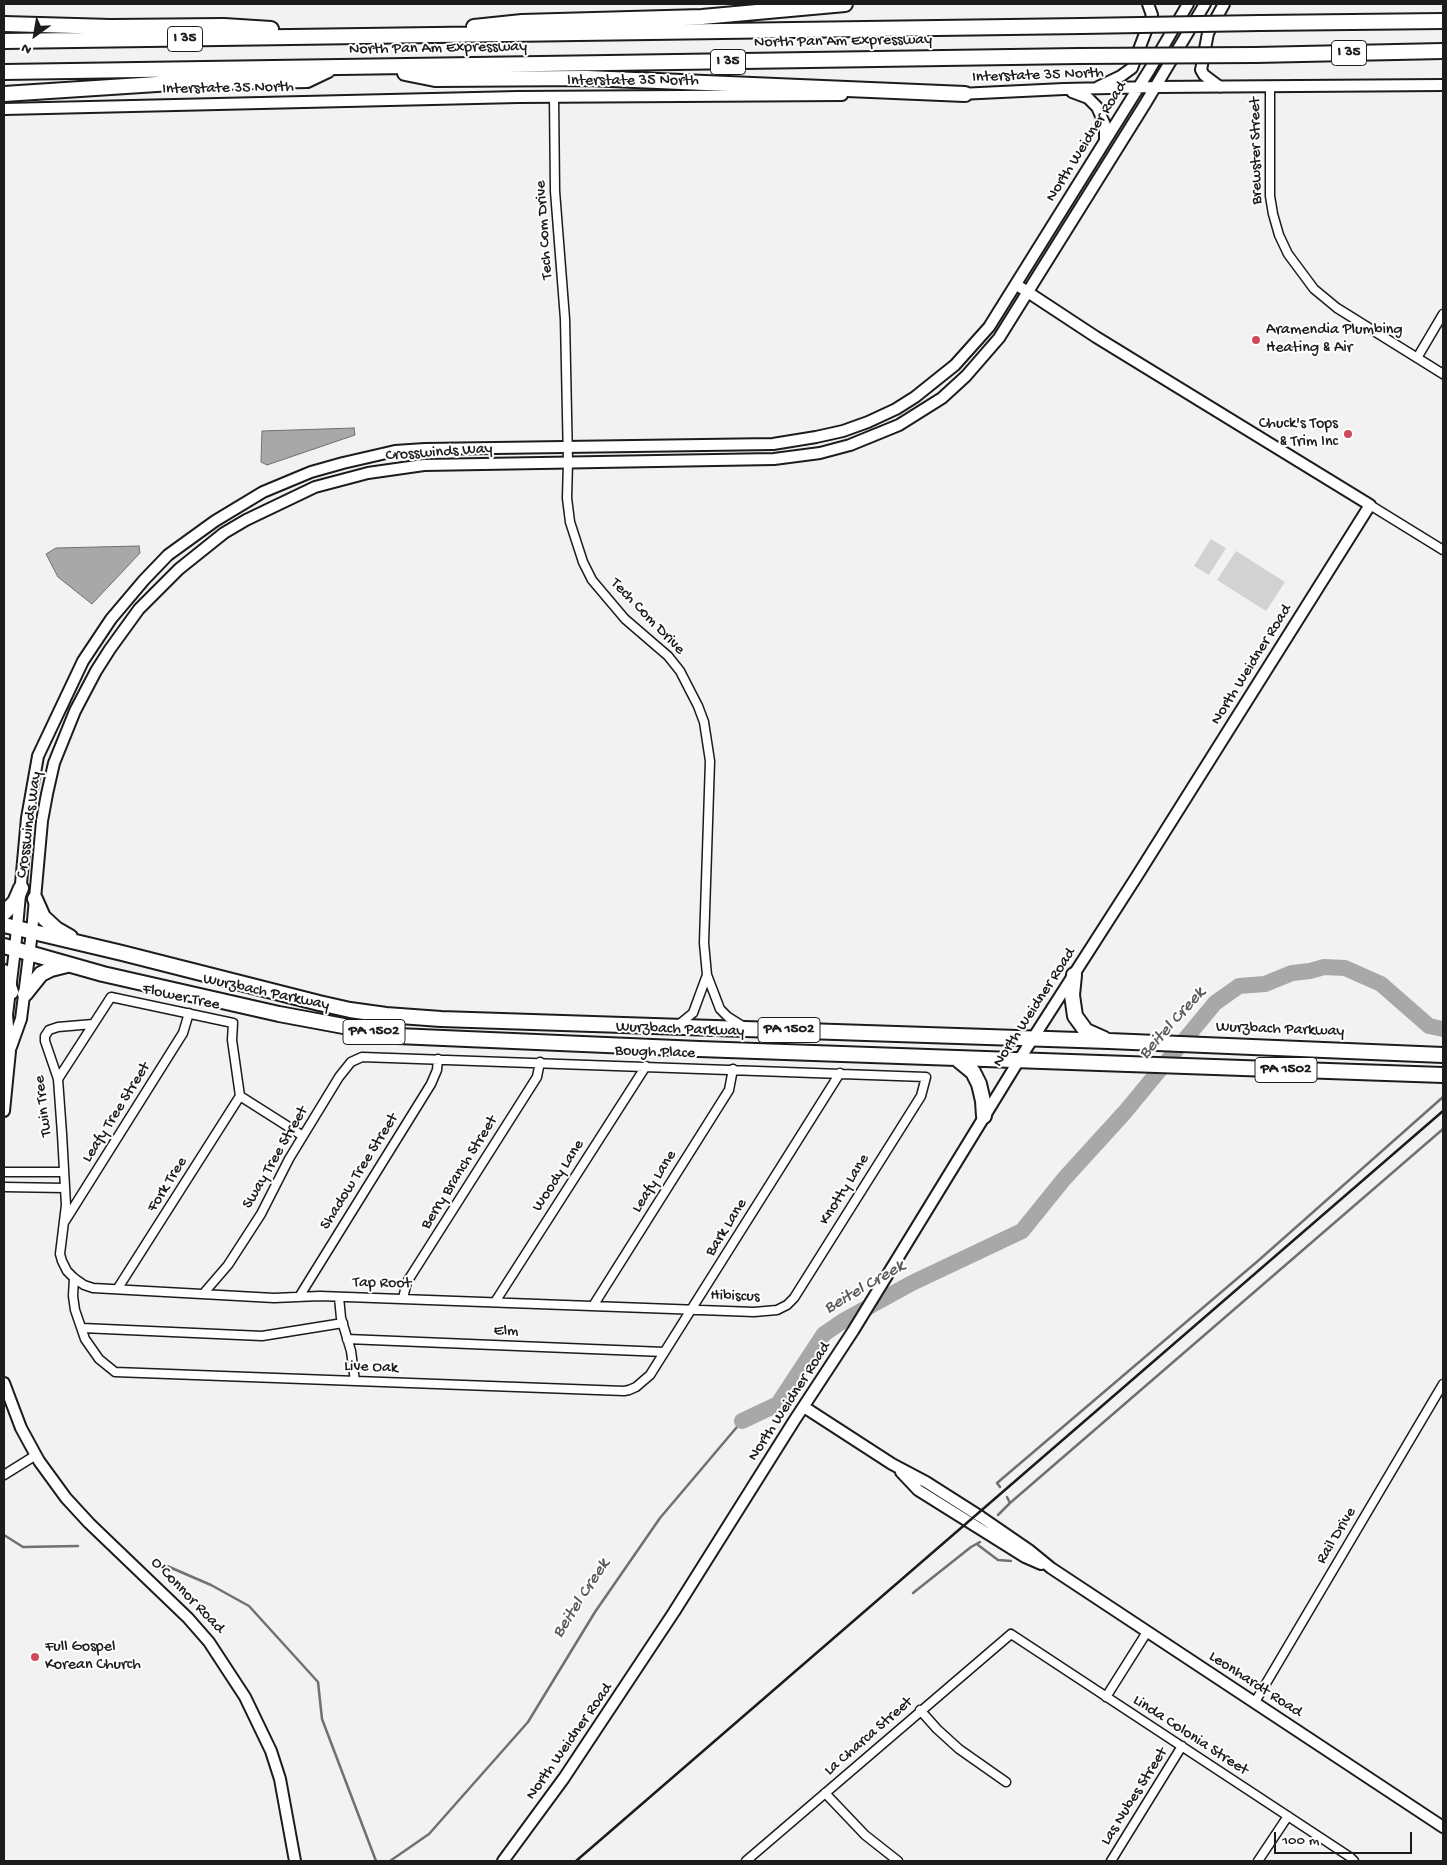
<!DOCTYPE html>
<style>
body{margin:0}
#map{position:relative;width:1447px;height:1865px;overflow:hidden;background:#f2f2f2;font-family:"Gochi Hand",sans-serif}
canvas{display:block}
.frame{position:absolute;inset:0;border:5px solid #1c1c1c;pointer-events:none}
.north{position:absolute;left:10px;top:10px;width:50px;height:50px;-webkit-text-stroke:4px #fff;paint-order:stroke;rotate:212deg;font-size:14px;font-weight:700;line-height:20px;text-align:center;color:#1c1c1c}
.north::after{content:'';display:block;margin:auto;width:18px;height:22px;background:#1c1c1c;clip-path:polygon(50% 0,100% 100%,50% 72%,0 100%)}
.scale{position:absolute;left:1274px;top:1832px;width:138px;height:22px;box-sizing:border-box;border:2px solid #1c1c1c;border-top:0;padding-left:6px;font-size:15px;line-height:18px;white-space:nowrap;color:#1c1c1c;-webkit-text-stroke:4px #fff;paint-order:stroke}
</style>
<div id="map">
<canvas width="1447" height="1865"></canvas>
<div class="frame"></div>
<div class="north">N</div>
<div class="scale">100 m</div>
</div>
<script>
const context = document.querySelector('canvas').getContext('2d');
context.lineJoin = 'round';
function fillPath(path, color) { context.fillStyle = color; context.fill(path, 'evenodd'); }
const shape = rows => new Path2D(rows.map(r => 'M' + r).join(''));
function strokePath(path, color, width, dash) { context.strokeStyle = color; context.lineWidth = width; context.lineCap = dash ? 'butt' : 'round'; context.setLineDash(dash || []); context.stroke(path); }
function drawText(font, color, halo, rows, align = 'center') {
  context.font = font + ' "Gochi Hand",sans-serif'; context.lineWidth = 4; context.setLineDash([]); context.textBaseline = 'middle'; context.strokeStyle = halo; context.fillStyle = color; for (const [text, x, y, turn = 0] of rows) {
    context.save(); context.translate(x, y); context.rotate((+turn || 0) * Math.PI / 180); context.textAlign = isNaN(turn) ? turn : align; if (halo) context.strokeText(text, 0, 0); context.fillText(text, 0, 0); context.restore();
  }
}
fillPath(shape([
 [1211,539,1226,548,1209,575,1194,566],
 [1236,551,1285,582,1266,611,1217,580]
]), '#d2d2d2');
const water = shape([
 [354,428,355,435,267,465,261,462,262,431,354,428],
 [139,546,140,553,92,604,58,577,46,554,56,548,139,546]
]);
fillPath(water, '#a8a8a8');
strokePath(water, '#707070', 1);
strokePath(shape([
 [1000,1487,997,1483,1259,1260,1443,1097],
 [1007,1497,1010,1503],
 [998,1515,1010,1503,1443,1129],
 [4,1535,23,1547,78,1546],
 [978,1545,998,1560,1011,1561],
 [167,1566,211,1585,249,1606,318,1682,322,1719,376,1861],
 [913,1593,971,1547,980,1542],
 [390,1861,429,1834,528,1722,595,1612,660,1518,742,1421]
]), '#707070', 2.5);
strokePath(shape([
 [742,1421,778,1404,824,1334,843,1321,912,1283,1022,1231,1064,1179,1125,1112,1215,1003,1239,986,1265,984,1292,973,1310,971,1324,967,1345,968,1381,984,1429,1026,1443,1029]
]), '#a8a8a8', 16);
const street = shape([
 [1270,86,1270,196,1273,214,1279,235,1288,254,1314,289,1337,308,1443,374],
 [554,97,555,191,565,319,568,462,567,498,570,522,583,562,592,580,625,619,668,656,680,671,698,706,704,722,710,761,704,943,707,975,720,1009,728,1017,744,1027],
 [1417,358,1443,314],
 [1370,505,1443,550],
 [93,1024,58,1027,49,1030,45,1036,45,1041,58,1079,62,1134,66,1205,60,1254,62,1261,67,1271,74,1278,84,1285,93,1288,274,1298,320,1296,754,1312,777,1310,787,1305,794,1298,921,1096,926,1077,362,1057,351,1062,339,1077,289,1159,261,1214,228,1265,203,1294],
 [677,1026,693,1013,707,975],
 [58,1079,111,997,233,1023,232,1040,240,1096],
 [240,1096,303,1136],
 [4,1172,64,1172],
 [4,1187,65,1188],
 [65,1221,183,1033,189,1013],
 [74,1278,73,1296,75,1310,85,1339,99,1359,115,1372,624,1391,629,1390,636,1387,650,1375,840,1073],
 [118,1288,240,1096],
 [299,1297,431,1084,437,1070,438,1059],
 [339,1297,341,1318,351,1351,355,1381],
 [403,1298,407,1282,537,1077,540,1062],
 [495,1302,646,1066],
 [593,1306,729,1090,733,1069],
 [82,1328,262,1336,343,1323],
 [347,1339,664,1352],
 [4,1475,36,1455],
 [1106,1697,1147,1632],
 [1255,1702,1443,1384],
 [920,1710,937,1729,959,1749,1006,1782],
 [825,1793,865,1835,898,1861],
 [746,1861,1011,1634,1350,1857,1354,1861],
 [1111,1861,1182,1746],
 [1258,1861,1288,1816]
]);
const secondary = shape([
 [1098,87,1121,76,1132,68,1152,15,1148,4],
 [1220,87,1204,75,1201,70,1208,33,1224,4],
 [1072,92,1088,98,1097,107,1105,125,1105,141],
 [959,94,1064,89,1155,87,1443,85],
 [4,109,518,97,842,95],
 [11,1047,21,1019,32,932,42,821,47,794,54,763,75,711,96,671,110,649,139,609,179,569,224,533,246,520,315,487,368,473,424,465,774,459,820,453,850,445,899,425,942,398,966,376,999,338,1145,104,1205,4],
 [4,1111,10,1051,7,1015,15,949,27,818,38,756,83,661,111,619,144,580,168,555,215,521,263,492,311,472,343,463,395,451,425,449,773,444,816,437,843,431,868,422,896,409,915,397,955,365,989,327,1150,69,1188,4],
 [4,1383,21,1428,39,1461,66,1498,89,1523,188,1618,209,1642,245,1697,271,1751,280,1779,295,1861],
 [804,1407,892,1464,926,1482,981,1517,1029,1550,1051,1568,1443,1827],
 [901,1472,918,1490,1025,1557,1041,1564],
 [503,1861,564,1778,674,1612,794,1421,853,1331,1019,1060,1137,876,1370,505,1096,337,1017,285]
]);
const highway = shape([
 [1260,23,1443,21],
 [4,24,111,27,224,26,271,29],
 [474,27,522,22,702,17,845,4],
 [4,41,1081,26],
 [1255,55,1443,51],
 [4,72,1078,56],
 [405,73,435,79,587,78,965,94],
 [4,94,172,83,307,80,328,70],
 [35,899,43,917,56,929,70,937],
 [4,913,15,902,21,888],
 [4,925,122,953,319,1003,350,1010,386,1015,441,1019,1109,1041,1443,1055],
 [4,946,103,974,279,1014,397,1036,699,1049,1443,1075],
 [4,972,11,992],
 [1074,975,1072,995,1075,1016,1086,1031,1104,1039],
 [25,994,41,974,51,969,67,965],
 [956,1058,973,1072,979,1084,983,1101,984,1116]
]);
strokePath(street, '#1c1c1c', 11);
strokePath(secondary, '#1c1c1c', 14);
strokePath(highway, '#1c1c1c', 18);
strokePath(street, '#fff', 8);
strokePath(secondary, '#fff', 10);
strokePath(highway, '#fff', 14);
strokePath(shape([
 [576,1861,1443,1111]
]), '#1c1c1c', 2.5);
const highwayBridge = shape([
 [1081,26,1260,23],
 [1078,56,1255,55]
]);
strokePath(highwayBridge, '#1c1c1c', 18, []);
strokePath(highwayBridge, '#fff', 14);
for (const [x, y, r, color] of [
 [1256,340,5,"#d1495b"],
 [1348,434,5,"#d1495b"],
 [35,1657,5,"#d1495b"]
]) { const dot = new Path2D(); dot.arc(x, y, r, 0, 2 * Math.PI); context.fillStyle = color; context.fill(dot); strokePath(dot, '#fff', 2); }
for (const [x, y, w] of [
 [185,39,35],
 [1349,53,35],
 [728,62,35],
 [789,1030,62],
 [374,1032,62],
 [1286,1070,62]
]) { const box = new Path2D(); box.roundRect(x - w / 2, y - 12.5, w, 25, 4); context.fillStyle = '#fff'; context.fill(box); strokePath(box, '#1c1c1c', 1); }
drawText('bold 15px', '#1c1c1c', null, [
 ["I 35",185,39],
 ["I 35",1349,53],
 ["I 35",728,62],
 ["PA 1502",789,1030],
 ["PA 1502",374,1032],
 ["PA 1502",1286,1070]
]);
drawText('16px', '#1c1c1c', '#fff', [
 ["North Pan Am Expressway",843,42,-1],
 ["North Pan Am Expressway",438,49,-1],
 ["Interstate 35 North",1038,76,-2],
 ["Interstate 35 North",633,82],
 ["Interstate 35 North",228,89,-1],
 ["North Weidner Road",1087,142,-58],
 ["Brewster Street",1257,151,-91],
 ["Tech Com Drive",545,230,-94],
 ["Crosswinds Way",439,453,-4],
 ["Tech Com Drive",647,617,46],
 ["North Weidner Road",1252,665,-58],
 ["Crosswinds Way",30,825,-82],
 ["Wurzbach Parkway",266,993,12],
 ["Flower Tree",181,998,12],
 ["North Weidner Road",1035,1008,-57],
 ["Wurzbach Parkway",680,1030,2],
 ["Wurzbach Parkway",1280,1030,2],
 ["Bough Place",655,1053,2],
 ["Twin Tree",44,1106,-97],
 ["Leafy Tree Street",117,1113,-58],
 ["Sway Tree Street",276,1158,-60],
 ["Shadow Tree Street",360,1172,-58],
 ["Berry Branch Street",460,1173,-58],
 ["Woody Lane",559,1176,-57],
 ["Leafy Lane",655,1182,-58],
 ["Fork Tree",168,1185,-58],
 ["Knotty Lane",845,1190,-58],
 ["Bark Lane",727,1228,-58],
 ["Tap Root",382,1284,1],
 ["Hibiscus",735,1297,2],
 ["Elm",506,1332,2],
 ["Live Oak",371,1368,2],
 ["North Weidner Road",790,1402,-57],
 ["Rail Drive",1337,1536,-59],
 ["O'Connor Road",187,1596,46],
 ["Leonhardt Road",1255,1685,33],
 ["Linda Colonia Street",1190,1736,33],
 ["La Charca Street",869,1737,-41],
 ["North Weidner Road",570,1742,-55],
 ["Las Nubes Street",1135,1797,-58]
]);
drawText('16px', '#1c1c1c', '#fff', [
 ["Aramendia Plumbing",1266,331],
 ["Heating & Air",1266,349],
 ["Chuck's Tops",1338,425,"right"],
 ["& Trim Inc",1338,443,"right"],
 ["Full Gospel",45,1648],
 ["Korean Church",45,1666]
], 'left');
drawText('italic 18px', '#5b5b5b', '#fff', [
 ["Beitel Creek",1173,1024,-48],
 ["Beitel Creek",865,1288,-30],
 ["Beitel Creek",582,1599,-57]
]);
</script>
